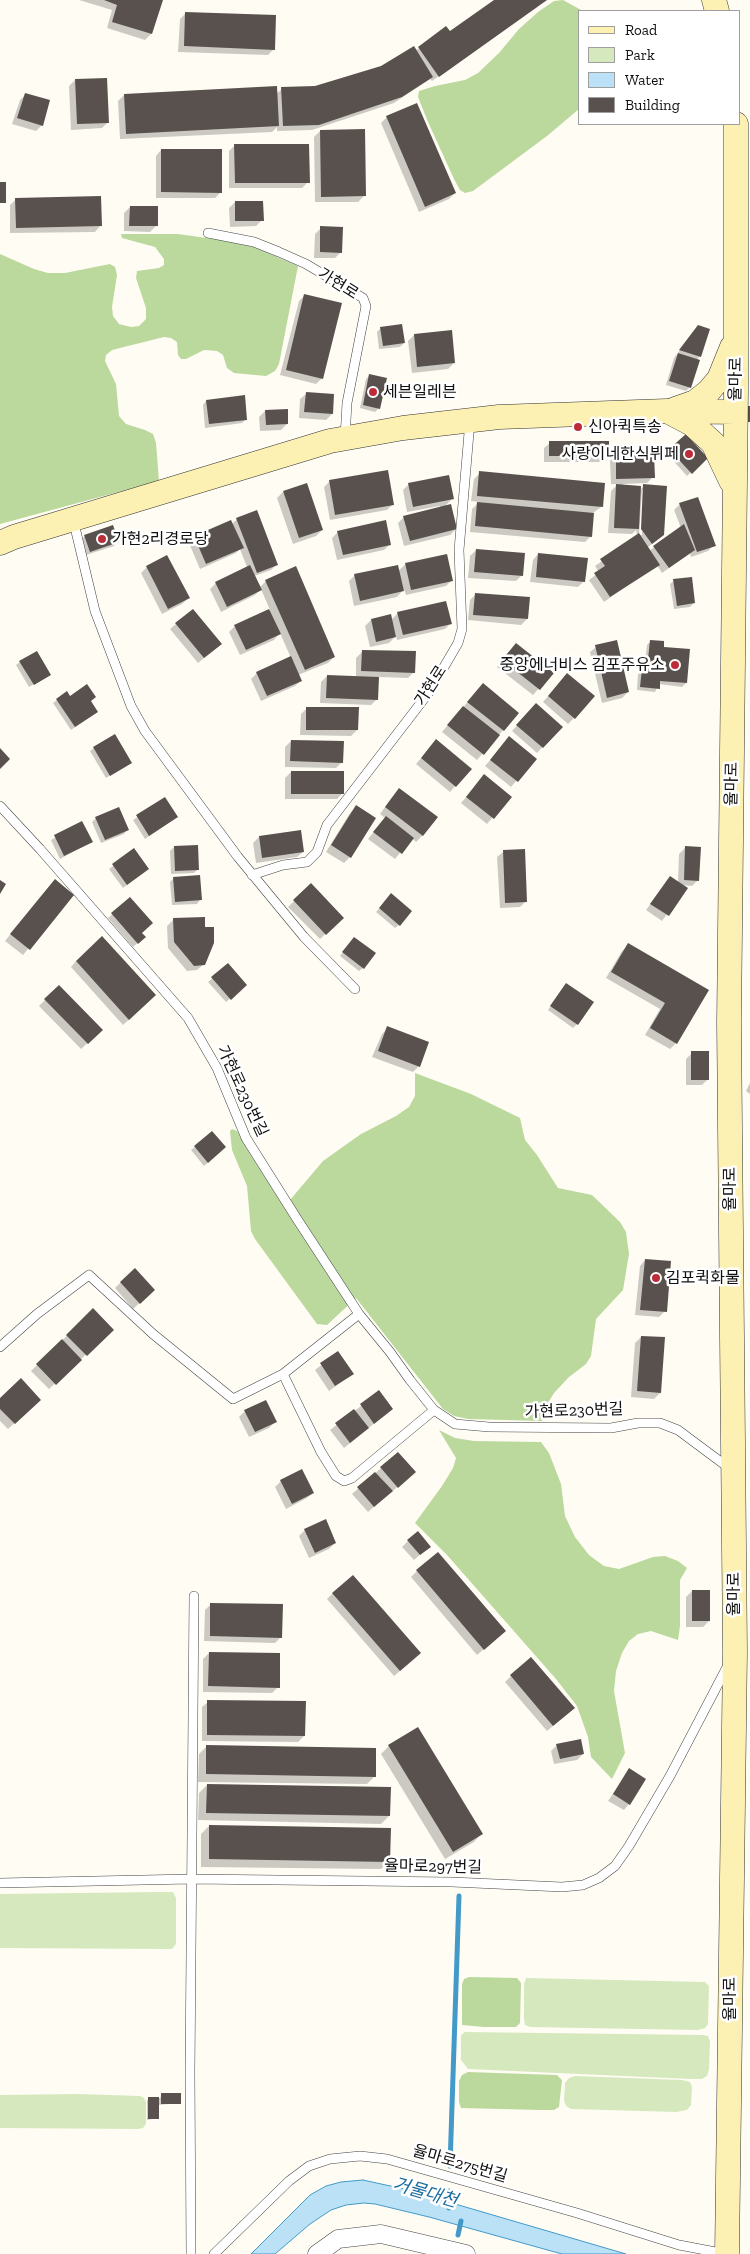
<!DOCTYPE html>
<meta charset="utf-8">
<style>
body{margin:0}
#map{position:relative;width:750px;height:2254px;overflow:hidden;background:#fffcf4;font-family:"Zilla Slab",serif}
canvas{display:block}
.legend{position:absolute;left:578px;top:10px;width:162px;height:115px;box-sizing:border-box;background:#fff;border:1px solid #9f9f9f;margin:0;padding:6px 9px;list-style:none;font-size:15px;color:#101010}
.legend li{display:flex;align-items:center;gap:10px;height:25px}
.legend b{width:25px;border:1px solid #9f9f9f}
</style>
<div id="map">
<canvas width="750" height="2254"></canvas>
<ul class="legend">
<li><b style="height:6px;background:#fcf0b2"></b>Road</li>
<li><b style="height:14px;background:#d6e9be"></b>Park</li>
<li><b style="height:14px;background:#bae1f5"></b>Water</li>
<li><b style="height:14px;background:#59514d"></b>Building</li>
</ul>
</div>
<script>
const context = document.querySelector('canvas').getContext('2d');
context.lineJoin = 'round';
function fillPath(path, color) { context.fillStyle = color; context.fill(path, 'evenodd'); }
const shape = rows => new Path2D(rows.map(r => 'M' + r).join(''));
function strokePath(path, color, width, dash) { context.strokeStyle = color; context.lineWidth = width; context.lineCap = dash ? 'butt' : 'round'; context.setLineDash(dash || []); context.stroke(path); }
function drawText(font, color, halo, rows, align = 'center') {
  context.font = font + ' "Zilla Slab","Noto Sans KR",serif'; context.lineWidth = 5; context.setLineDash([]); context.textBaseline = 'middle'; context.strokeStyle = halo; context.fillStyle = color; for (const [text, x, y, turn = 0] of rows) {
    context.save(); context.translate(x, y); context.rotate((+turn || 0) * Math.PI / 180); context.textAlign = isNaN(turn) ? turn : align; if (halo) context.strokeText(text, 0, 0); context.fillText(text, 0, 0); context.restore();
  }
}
fillPath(shape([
 [159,1892,173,1892,176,1898,176,1944,172,1949,0,1948,0,1894],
 [526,1978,705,1982,709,1986,708,2024,705,2028,698,2030,530,2027,525,2025,524,2019,524,1984],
 [465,2032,703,2035,708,2036,710,2041,709,2069,707,2076,702,2079,690,2079,468,2069,461,2060,461,2035],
 [575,2076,682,2080,690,2082,692,2087,691,2105,687,2110,676,2112,571,2109,566,2106,564,2100,565,2083,569,2078],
 [78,2094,140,2096,144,2098,146,2102,146,2124,143,2128,138,2129,0,2128,0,2095]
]), '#d6e9be');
fillPath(shape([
 [563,0,583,11,579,11,579,109,547,136,473,191,465,193,460,190,454,179,428,122,418,97,419,91,435,86,465,80,478,73,499,53,519,29,538,12,554,1],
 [121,234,178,234,228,241,254,247,298,266,279,364,275,371,266,376,234,373,227,368,223,355,217,351,204,350,186,359,181,359,178,355,177,342,171,338,164,337,112,350,106,355,105,361,116,384,119,416,126,424,145,430,153,434,156,443,159,481,0,524,0,254,34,269,48,273,65,273,110,264,115,267,117,275,112,307,113,316,119,324,131,327,139,326,146,319,146,308,136,278,137,271,159,268,164,265,164,259,155,247,122,238],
 [415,1073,471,1094,520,1118,525,1140,537,1155,558,1188,592,1195,620,1222,626,1232,629,1254,623,1290,596,1319,591,1356,586,1364,569,1377,554,1393,546,1406,542,1421,468,1419,454,1416,443,1409,356,1298,327,1325,317,1324,255,1239,251,1231,247,1186,232,1150,230,1131,232,1129,237,1131,247,1149,284,1207,323,1161,361,1134,396,1116,409,1107,415,1096],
 [439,1430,455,1438,474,1441,541,1442,549,1453,561,1484,565,1516,575,1537,589,1555,604,1566,619,1569,653,1557,665,1556,678,1561,687,1568,680,1580,680,1626,678,1640,651,1631,638,1634,629,1641,622,1653,616,1671,614,1691,625,1753,612,1779,591,1757,588,1737,577,1706,556,1679,447,1555,415,1523,442,1486,453,1468,456,1458],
 [469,1977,517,1978,521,1983,520,2023,516,2027,484,2027,462,2025,462,1984,464,1979],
 [468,2072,557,2075,562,2080,559,2107,554,2110,540,2110,461,2108,459,2102,459,2081,462,2075]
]), '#bbd99d');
const water = shape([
 [363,2180,404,2189,626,2254,562,2254,429,2217,375,2204,364,2203,346,2205,331,2210,310,2224,275,2254,251,2254,310,2195,326,2186,341,2182,363,2180]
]);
fillPath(water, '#bae1f5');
strokePath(water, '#439ac9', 1);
fillPath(shape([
 [79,0,162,0,151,34,145,40,107,28,112,10],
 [496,0,547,0,432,81,430,79,394,103,312,130,277,131,277,127,272,132,120,139,118,101,124,95,276,94,282,89,315,87,382,67,450,33],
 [186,13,274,49,268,55,178,52,180,19],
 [75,80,108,122,102,128,71,130,69,86],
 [26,94,42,125,36,131,12,124,20,100],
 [387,117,455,193,449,199,419,212,381,123],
 [320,131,364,196,358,202,315,202,314,137],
 [235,145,308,182,302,188,229,188,229,151],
 [161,150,221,192,215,198,156,198,156,156],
 [16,199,100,226,95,232,10,233,10,205],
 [235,202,262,220,256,226,230,227,229,208],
 [130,207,156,226,150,232,124,231,124,213],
 [321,228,341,252,335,258,314,258,315,234],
 [305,295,322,378,316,384,280,375,299,301],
 [381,328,404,343,400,347,379,349,377,332],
 [695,330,700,356,697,360,690,387,686,391,666,385,674,358],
 [414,335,454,363,448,369,412,373,408,341],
 [370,375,379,408,375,412,360,408,366,379],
 [306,394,332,414,326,420,299,418,300,399],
 [206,401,246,419,242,423,205,428,203,405],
 [265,411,287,424,281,430,260,431,259,417],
 [686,436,707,458,687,476,667,454],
 [550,443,608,456,602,462,544,462,544,448],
 [616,455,653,477,647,483,623,484,623,486,640,490,644,486,663,535,647,548,649,551,681,528,674,510,680,504,714,545,708,551,691,557,690,553,662,573,657,565,604,602,589,580,599,572,595,566,637,536,636,530,632,534,608,533,611,491,618,484,611,484,610,461],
 [642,490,644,490,642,535,639,535],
 [480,473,603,484,601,507,593,513,591,536,585,542,470,532,472,509,479,502,471,501,474,479],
 [330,481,393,504,387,510,330,520,324,487],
 [409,484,452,499,444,507,456,529,450,535,404,546,398,523,404,517,440,508,440,506,407,512,403,490],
 [283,492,322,530,316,536,293,544,277,498],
 [237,519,277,564,271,570,254,576,260,587,266,581,334,657,328,663,298,675,301,681,295,686,261,701,251,679,257,673,291,658,280,633,274,640,240,655,229,632,235,626,270,610,261,589,255,595,221,612,210,589,216,583,247,567,240,549,236,553,200,569,189,543,195,537,232,524],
 [338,532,390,544,384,550,337,560,332,538],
 [85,536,118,542,114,546,86,555,81,540],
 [476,550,522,575,516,581,468,578,470,556],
 [538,554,584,581,578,587,530,582,533,560],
 [167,557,188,598,182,604,162,614,141,573,147,567],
 [406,564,452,580,446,586,406,595,404,589,397,597,354,606,349,581,355,575,398,571],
 [674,581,694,603,690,607,674,609,670,584],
 [476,594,527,619,521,625,468,620,470,600],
 [398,613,451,623,445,629,397,640,396,636,389,643,370,647,365,626,371,620,390,616,391,620],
 [176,624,214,650,198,663,170,629],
 [651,641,662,648,686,683,682,687,659,684,655,692,637,690,638,674,644,670,647,645],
 [596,647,628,692,622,698,602,703,590,652],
 [510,650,552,673,533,695,497,667],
 [362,652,414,672,408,678,378,677,377,699,371,705,320,703,321,682,327,676,356,677,356,658],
 [20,662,50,675,29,687,16,665],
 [561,681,574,718,568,724,543,702],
 [477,691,518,713,477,760,442,732],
 [70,697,90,701,93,715,71,730,53,703,57,700],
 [307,708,357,730,351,736,300,735,301,714],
 [530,711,561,727,537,753,512,731],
 [291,741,342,762,336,768,285,767,285,747],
 [504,744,535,759,511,787,485,766],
 [431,747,470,769,450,792,416,764],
 [94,748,131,763,106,778,90,751],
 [291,772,343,793,337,799,285,799,285,778],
 [479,782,510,797,487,824,461,803],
 [393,796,436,817,422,836,416,842,412,838,395,859,368,839,385,818,380,814],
 [165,799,177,817,145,839,133,820],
 [356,807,350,857,344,863,326,852,350,813],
 [96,818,127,830,124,834,101,843,92,822],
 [81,823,91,842,60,859,51,840],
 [259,837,303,852,297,857,256,863,253,843],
 [174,847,198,869,194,873,171,874,170,851],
 [685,848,698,880,692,886,682,885,686,888,662,921,646,910,670,877,678,883,679,854],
 [134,850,144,872,123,888,109,869],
 [503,852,526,901,520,907,500,908,497,857],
 [174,878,200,900,197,904,172,905,170,882],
 [311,885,342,918,320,939,288,907],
 [49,887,73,895,23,955,5,941],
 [130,898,140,933,144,937,133,947,108,918],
 [388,899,399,925,395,928,376,912],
 [173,920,204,964,197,970,187,971,168,948,167,926],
 [351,942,363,968,359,971,340,956],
 [628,945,707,990,676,1043,670,1049,645,1035,660,1009,606,978,622,951],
 [76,961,149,1001,123,1025,71,967],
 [228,965,242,989,226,1002,208,982],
 [59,986,102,1030,81,1049,39,1006],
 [563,989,577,1024,573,1028,548,1010],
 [388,1028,428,1043,419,1066,413,1072,372,1057,382,1034],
 [692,1053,708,1079,702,1085,686,1085,686,1059],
 [750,1083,750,1094,746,1091],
 [195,1147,221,1151,204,1166,191,1150],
 [645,1260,665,1311,659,1317,635,1315,640,1266],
 [121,1282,147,1296,133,1309,115,1288],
 [93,1310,112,1330,49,1389,31,1371],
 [641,1337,660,1393,654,1399,631,1397,635,1343],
 [338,1352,352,1374,329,1391,315,1370],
 [379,1392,392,1409,344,1448,330,1430],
 [0,1399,39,1400,8,1429,0,1421],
 [245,1411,275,1422,269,1428,249,1437,239,1417],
 [381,1468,408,1478,368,1512,352,1494],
 [281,1481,313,1493,307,1498,286,1509,275,1487],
 [305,1530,335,1543,329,1549,309,1558,299,1536],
 [408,1541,429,1547,414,1560,402,1547],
 [417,1571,498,1637,477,1655,411,1577],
 [692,1591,709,1621,703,1627,686,1627,686,1597],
 [333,1593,414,1659,394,1676,327,1599],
 [211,1604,281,1637,275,1643,204,1641,205,1610],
 [209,1653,278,1687,272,1693,203,1692,203,1659],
 [511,1676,567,1714,547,1731,505,1682],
 [208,1702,304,1736,298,1742,202,1741,202,1707],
 [418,1729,481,1834,474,1842,445,1859,381,1754,389,1746],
 [557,1745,583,1754,577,1760,554,1764,551,1751],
 [207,1746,375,1776,367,1784,198,1782,199,1754],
 [629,1770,629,1804,624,1810,608,1801],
 [207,1785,389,1816,381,1824,198,1820,199,1793],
 [209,1826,389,1861,381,1869,201,1867,201,1834],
 [162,2094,180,2103,158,2105,158,2118,147,2120,147,2100,160,2098]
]), '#0003');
strokePath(shape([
 [450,2166,459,1896],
 [449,2208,449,2191],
 [458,2235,461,2221]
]), '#439ac9', 5);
fillPath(shape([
 [104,0,163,0,152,34,112,22,117,5],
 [494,0,547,0,439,77,418,47,446,26,450,31],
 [185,12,276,15,275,50,184,46],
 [414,46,433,77,402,97,319,125,283,126,281,87,315,86,381,66],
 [107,78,109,123,77,124,75,79],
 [277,86,279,126,126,134,124,94],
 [25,93,50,100,43,126,17,118],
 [417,103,456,193,425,207,386,116],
 [365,129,366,196,321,197,320,130],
 [234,144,309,144,310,183,235,183],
 [161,149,222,149,222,193,161,192],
 [0,182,6,182,6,203,0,203],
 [101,196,102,226,16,228,15,198],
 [235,201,263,201,264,221,235,221],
 [130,206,158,206,158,226,129,226],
 [320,226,343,227,342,253,320,252],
 [304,294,342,303,323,379,286,370],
 [402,324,405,343,383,346,380,327],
 [698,325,710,329,701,357,679,350],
 [452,330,455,363,417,367,414,334],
 [678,353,700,360,691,388,669,381],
 [369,374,387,378,380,409,363,405],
 [306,392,334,394,333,414,304,412],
 [245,395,247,420,209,424,206,400],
 [748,406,750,406,750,422,748,422],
 [288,409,288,424,266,425,265,410],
 [686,434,708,458,692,474,669,449],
 [549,441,609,441,609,456,549,456],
 [616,453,654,453,655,478,616,479],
 [388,470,394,505,335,515,329,480],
 [479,471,605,483,603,507,477,496],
 [449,475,454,499,413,507,408,483],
 [307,483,323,530,299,538,283,491],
 [616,484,641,486,639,529,614,528],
 [643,484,667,486,664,535,652,544,641,529],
 [698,497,716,546,697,552,679,503],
 [477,502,594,513,592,537,475,526],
 [451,504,457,529,410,541,403,516],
 [257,510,278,565,257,573,236,518],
 [231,520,244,548,206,564,194,536],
 [386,520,391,545,343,555,337,531],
 [684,524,695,550,669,568,653,546],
 [113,525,119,542,90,552,84,535],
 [639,533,660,565,610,597,594,573,605,566,600,559],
 [476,549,525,553,523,576,474,572],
 [538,553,588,558,585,582,536,577],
 [447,554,453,581,411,590,405,563],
 [167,555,190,598,168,609,146,566],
 [250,565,262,590,227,607,215,582],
 [398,565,404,591,360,601,354,574],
 [296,566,335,657,305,670,265,580],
 [692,577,695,603,677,606,673,579],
 [475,593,530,597,528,619,473,615],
 [446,601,452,624,403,635,397,612],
 [193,609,222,644,204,658,175,623],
 [269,609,281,634,246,650,234,625],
 [391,614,396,637,376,642,371,619],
 [617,640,629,692,607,698,595,645],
 [650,640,664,641,664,647,690,649,687,683,660,681,660,689,640,687,642,669,647,669],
 [516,643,554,673,540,690,502,660],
 [362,650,416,651,415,673,361,671],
 [37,651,51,675,34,685,19,661],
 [291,656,302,681,267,696,256,672],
 [567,673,595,696,575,719,548,696],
 [327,675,379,677,378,700,326,698],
 [483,683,519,713,504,731,467,702],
 [87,684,96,697,91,701,98,712,75,727,56,699,67,691,70,696],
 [536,703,563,727,543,748,516,725],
 [463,706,500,735,484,755,447,725],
 [306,707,359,707,358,730,306,730],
 [115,734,132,763,110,776,93,747],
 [509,736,537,759,518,782,490,760],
 [436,739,472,769,456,787,421,758],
 [291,740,344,741,343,763,290,761],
 [0,748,10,759,0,769],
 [291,771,344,771,344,794,291,794],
 [484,774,512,797,494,819,466,797],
 [399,788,438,817,423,836,385,807],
 [165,797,178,817,149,836,136,815],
 [356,805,376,818,351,858,331,845],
 [119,807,129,830,105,840,95,817],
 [386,816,414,838,402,854,373,832],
 [82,821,93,842,64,856,54,835],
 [301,830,304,852,262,858,259,836],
 [198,845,199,870,175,871,174,846],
 [685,846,701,847,699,881,684,880],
 [134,848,149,869,127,885,112,864],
 [525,849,527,902,505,903,503,850],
 [200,875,202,900,175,902,173,877],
 [670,876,688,888,669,916,650,904],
 [55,879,74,895,30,950,10,934],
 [0,880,6,884,0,894],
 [311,883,344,918,326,935,293,900],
 [391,893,412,911,400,926,379,908],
 [130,897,153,923,142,933,146,937,138,944,111,913],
 [205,917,205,927,214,927,214,943,205,965,194,966,174,942,173,918],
 [102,936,156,995,129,1020,76,961],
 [354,937,376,953,364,969,342,952],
 [628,943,709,990,677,1044,650,1028,665,1003,611,972],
 [228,963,247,985,231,1000,211,977],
 [566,983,594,1002,578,1025,550,1006],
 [59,985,103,1030,88,1044,44,999],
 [387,1026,429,1042,420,1067,378,1051],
 [691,1051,709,1051,709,1080,691,1080],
 [212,1131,226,1147,208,1163,194,1146],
 [645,1259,671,1261,667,1312,640,1310],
 [135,1268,155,1290,140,1304,120,1282],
 [93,1308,114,1330,87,1356,66,1335],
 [641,1336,665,1337,661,1393,637,1391],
 [62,1339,82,1360,56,1385,36,1364],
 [338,1351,354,1374,335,1386,320,1363],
 [21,1378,41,1400,15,1424,0,1409,0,1398],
 [379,1390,393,1409,374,1424,360,1404],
 [266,1400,277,1422,255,1432,244,1410],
 [354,1409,369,1428,350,1443,335,1423],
 [398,1452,416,1472,398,1488,380,1467],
 [302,1469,314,1493,292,1504,280,1480],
 [375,1472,393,1491,374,1507,357,1487],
 [326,1519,336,1543,315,1553,304,1529],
 [418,1531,431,1547,420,1555,407,1540],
 [438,1552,506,1631,484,1650,416,1570],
 [353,1575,421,1653,400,1671,332,1593],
 [692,1590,710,1590,710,1621,692,1621],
 [210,1603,283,1604,282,1638,210,1636],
 [209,1652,280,1653,280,1688,208,1686],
 [531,1657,575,1708,553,1726,510,1675],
 [207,1700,306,1701,305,1736,207,1735],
 [418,1727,483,1834,453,1852,388,1745],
 [581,1739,584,1754,560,1759,556,1744],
 [206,1745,376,1748,376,1777,206,1774],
 [629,1768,646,1779,630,1805,613,1794],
 [207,1784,391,1787,390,1816,206,1813],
 [209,1825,391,1828,390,1862,209,1859],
 [161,2093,181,2093,181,2104,161,2104],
 [148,2097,159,2097,159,2119,148,2119]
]), '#59514d');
const lane = shape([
 [208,233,254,242,279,252,306,264,363,298,366,306,347,403,345,438],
 [73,519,95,611,131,706,145,731,238,857,304,937,355,989],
 [0,806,40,849,188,1018,217,1068,246,1138,297,1219,359,1314,390,1352,410,1380,434,1410,455,1424,489,1427,611,1428,638,1423,660,1423,678,1430,729,1468],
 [252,875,283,865,307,862,317,852,327,825,430,691,458,643,462,629,459,550,470,421],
 [0,1347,37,1314,89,1275,153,1334,233,1399,283,1374,359,1314],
 [283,1374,321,1452,336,1476,344,1481,352,1478,434,1410],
 [0,1883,191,1879,452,1882,562,1887,583,1885,599,1878,615,1866,629,1846,670,1776,727,1667],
 [191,2254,190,2072,194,1596],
 [214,2254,289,2181,309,2166,330,2159,360,2156,387,2159,577,2213,679,2245,726,2254]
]);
const street = shape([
 [317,2254,338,2239,381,2234,466,2254]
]);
const secondary = shape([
 [714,0,717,11],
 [675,409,695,402,709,391,719,379,732,347],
 [671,413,692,424,713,443,731,481],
 [0,543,14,537,330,441,403,428,499,417,667,411,735,412],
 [727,2254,735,1652,729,1022,736,391,736,124]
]);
strokePath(lane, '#434343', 10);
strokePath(street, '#434343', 19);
strokePath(secondary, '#323232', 25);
strokePath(lane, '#fff', 9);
strokePath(street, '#fff', 18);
strokePath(secondary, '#fcf0b2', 24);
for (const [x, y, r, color] of [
 [373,392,5,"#bd2c39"],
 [578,427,5,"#bd2c39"],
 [689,454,5,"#bd2c39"],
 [102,539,5,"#bd2c39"],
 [675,665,5,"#bd2c39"],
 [656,1278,5,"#bd2c39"]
]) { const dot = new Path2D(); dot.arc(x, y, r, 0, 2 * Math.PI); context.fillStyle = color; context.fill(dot); strokePath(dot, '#fff', 2); }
drawText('16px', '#101010', '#fff', [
 ["가현로",338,284,32],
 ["율마로",736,379,-89],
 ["가현로",431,686,-57],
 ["율마로",732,784,-89],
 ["가현로230번길",242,1091,65],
 ["율마로",730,1189,-90],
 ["가현로230번길",574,1411,-2],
 ["율마로",734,1594,-90],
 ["율마로297번길",433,1867,1],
 ["율마로",730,1999,-90],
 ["율마로275번길",460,2164,16]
]);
drawText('16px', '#101010', '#fff', [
 ["세븐일레븐",383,392],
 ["신아퀵특송",588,427],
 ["사랑이네한식뷔페",679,454,"right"],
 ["가현2리경로당",112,539],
 ["중앙에너비스 김포주유소",665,665,"right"],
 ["김포퀵화물",666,1278]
], 'left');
drawText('italic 18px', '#1c6ca0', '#fff', [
 ["거물대천",425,2193,16]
]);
</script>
